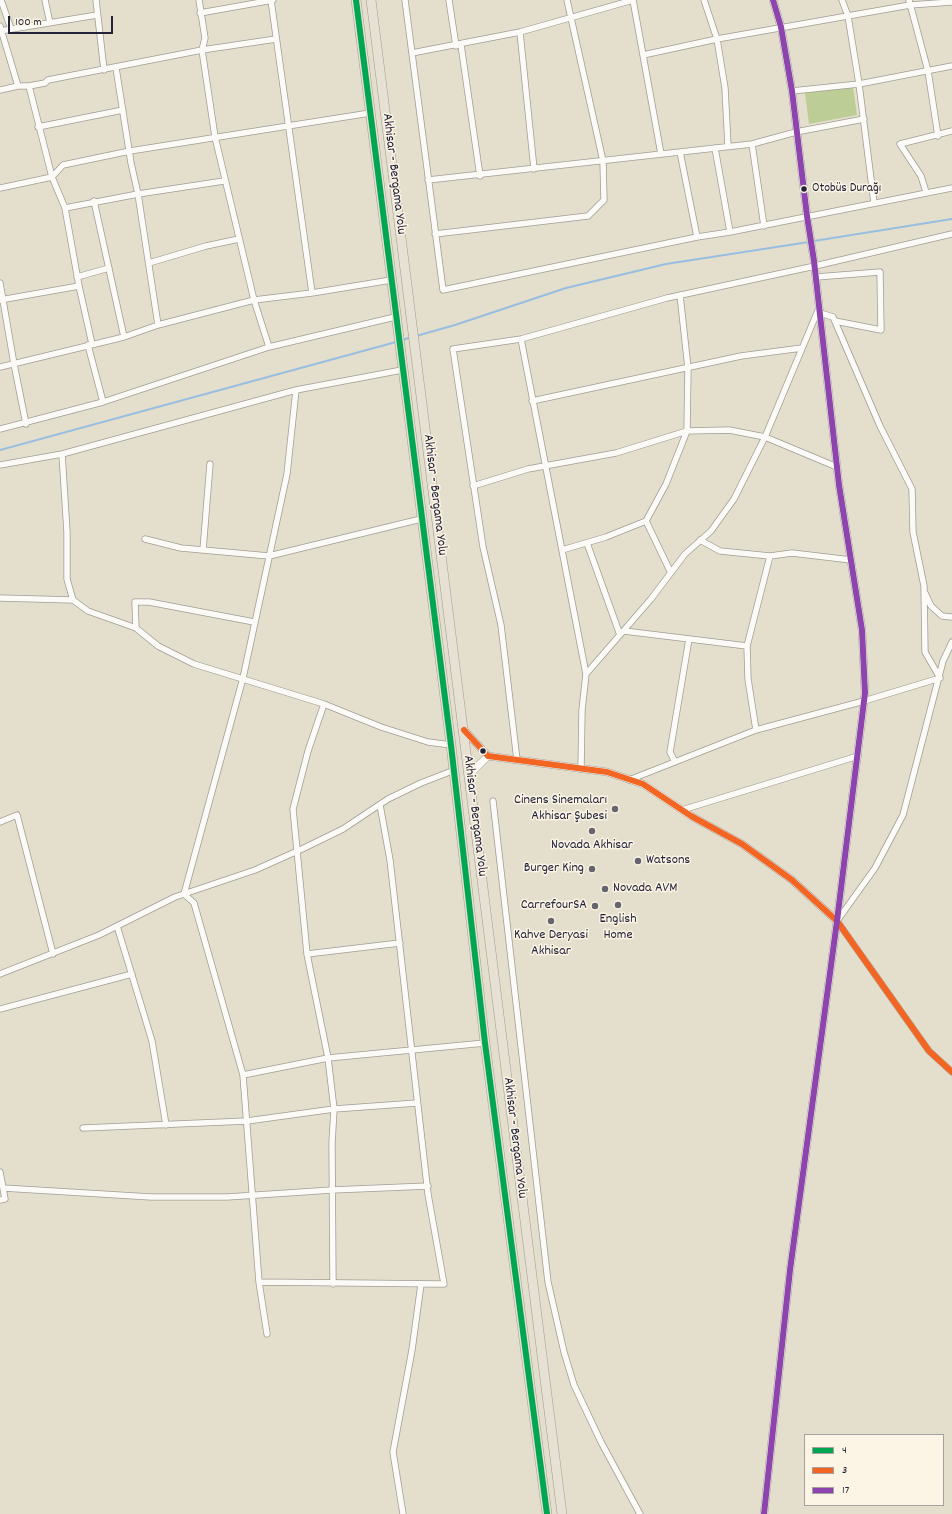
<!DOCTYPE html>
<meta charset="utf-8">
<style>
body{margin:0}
#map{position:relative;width:952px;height:1514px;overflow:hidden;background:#e4decc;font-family:Dekko,sans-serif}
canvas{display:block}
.legend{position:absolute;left:804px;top:1434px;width:140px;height:72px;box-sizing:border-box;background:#fcf5e5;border:1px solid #a5a1a1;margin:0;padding:5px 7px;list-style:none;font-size:12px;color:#22223b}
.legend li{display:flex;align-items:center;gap:8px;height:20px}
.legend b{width:20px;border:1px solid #a5a1a1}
.scale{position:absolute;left:8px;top:16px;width:105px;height:18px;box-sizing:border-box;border:2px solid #22223b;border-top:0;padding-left:5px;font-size:12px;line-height:14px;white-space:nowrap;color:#22223b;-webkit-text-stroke:3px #fcf5e5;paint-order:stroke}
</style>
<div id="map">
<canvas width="952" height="1514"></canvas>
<ul class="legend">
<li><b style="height:5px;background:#00a651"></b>4</li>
<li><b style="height:5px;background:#f26522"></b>3</li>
<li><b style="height:5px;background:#8e44ad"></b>17</li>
</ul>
<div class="scale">100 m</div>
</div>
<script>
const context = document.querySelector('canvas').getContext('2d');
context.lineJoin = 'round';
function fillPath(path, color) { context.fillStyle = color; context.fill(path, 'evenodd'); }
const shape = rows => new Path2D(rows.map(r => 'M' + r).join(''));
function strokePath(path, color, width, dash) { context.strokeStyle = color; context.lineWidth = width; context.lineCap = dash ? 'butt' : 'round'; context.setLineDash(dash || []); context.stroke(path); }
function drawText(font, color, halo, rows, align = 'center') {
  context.font = font + ' Dekko,sans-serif'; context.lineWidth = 3; context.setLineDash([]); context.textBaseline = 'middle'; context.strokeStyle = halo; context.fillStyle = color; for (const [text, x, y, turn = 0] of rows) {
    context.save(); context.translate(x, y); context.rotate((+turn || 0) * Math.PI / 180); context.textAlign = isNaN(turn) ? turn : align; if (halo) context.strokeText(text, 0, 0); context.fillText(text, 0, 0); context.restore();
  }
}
fillPath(shape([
 [853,87,857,115,809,124,805,93]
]), '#bdcd96');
strokePath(shape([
 [814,241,952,219],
 [416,336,455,325,566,288,666,264,809,242],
 [402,340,412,337],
 [0,450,396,342]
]), '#98bee0', 2);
const minor = shape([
 [1,0,11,29],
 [45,0,50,23],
 [96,0,104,70],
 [199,0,205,38,202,50,215,137,254,300,269,347],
 [271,0,312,293],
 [405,0,443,290,697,237,730,232,952,188],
 [449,0,456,46],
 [633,0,661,154],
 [704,0,717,39,725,88,728,146],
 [842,0,848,16,859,84,874,203],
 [909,0,928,71,938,136],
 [200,13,273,0],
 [0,26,18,86],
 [0,31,97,15],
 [520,32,534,169],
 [461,45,480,176],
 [412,53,520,32,633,0],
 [643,55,717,39,910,5,952,2],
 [116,68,131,163,138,194,158,325],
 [29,86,52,177,65,208,79,286,92,344],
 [0,90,18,86,29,86,45,83,48,80,202,50,276,39],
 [792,91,859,84,952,66],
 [38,127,123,110],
 [752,144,764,226],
 [715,148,730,232],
 [680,152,697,237],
 [428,180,752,144,796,132,864,119],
 [0,188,52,177,63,165,130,151,370,113],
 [926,192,921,176,900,144,952,131],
 [94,201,124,337],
 [65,208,138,194,224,181],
 [435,234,588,216,604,200,603,161,567,0],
 [149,263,206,246,239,239],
 [77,277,109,268],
 [816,277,880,272,881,330,835,321],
 [0,283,14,364,26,424],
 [0,300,79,286],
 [521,339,586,674],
 [88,345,103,402],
 [0,367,124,337,158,325,254,300,312,293,391,280],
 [532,401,741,356,802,348],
 [0,429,103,402,269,347,395,317],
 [62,454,67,532,67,579,73,600,88,611,136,628,158,646,194,664,324,704,381,727,428,742,451,745],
 [0,465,62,454,296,390,402,370],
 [473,486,528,469,616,453,687,431,729,430,765,437,837,467],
 [646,521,671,573],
 [145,539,181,548,269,556,421,519],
 [700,540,720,551,770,556],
 [587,543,620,635],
 [203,550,210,464],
 [562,550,606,537,646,521,666,484,687,431,688,368,680,295],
 [925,593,931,606,942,616,952,617],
 [0,598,73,600],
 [136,628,135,602,149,602,254,622],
 [624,631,747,646],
 [952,642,943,661,903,815,875,868,837,921,929,1051,952,1072],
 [324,704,308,751,293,809,307,954,328,1058,334,1109,332,1143,333,1284],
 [756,730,748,679,747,646,770,556,792,553,851,560],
 [517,760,501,625,483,547,453,349,521,339,667,298,815,266,952,234],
 [675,762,670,752,689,639],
 [581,769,582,710,586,674,651,599,685,554,711,531,734,499,765,437,819,308],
 [629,780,756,730,864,701,940,678,925,652,924,586,913,532,912,489,880,426,833,317,820,313],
 [493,801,548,1282,564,1352,574,1385,601,1442,640,1514],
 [682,810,858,756],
 [0,822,17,815,53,954],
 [117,926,152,1041,166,1125],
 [307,954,400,943],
 [0,974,99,935,175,897,255,870,302,849,343,829,388,799,421,783,452,771],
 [0,1009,132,974],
 [243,1075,328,1058,485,1043],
 [83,1128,247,1121,334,1109,417,1103],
 [0,1172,5,1199,0,1200],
 [3,1188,151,1197,227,1197,332,1190,428,1186],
 [259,1282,444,1284,428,1194,390,860,380,805],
 [267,1334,259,1282,243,1075,194,903,184,894,243,678,287,474,296,390],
 [403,1514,393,1452,412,1350,421,1284]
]);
const tertiary = shape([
 [464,730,488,756,607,772,643,784,691,816,742,844,792,880,837,921],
 [469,775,488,756],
 [764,1514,790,1270,837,921,865,693,862,630,839,485,814,261,807,216,792,91,781,27,773,0]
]);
const primary = shape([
 [356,0,451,745,485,1043,547,1514],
 [371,0,562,1514]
]);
strokePath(minor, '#a09d95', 7);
strokePath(tertiary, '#a09d95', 8);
strokePath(primary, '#a09d95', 10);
strokePath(minor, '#fbfaf7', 5.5);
strokePath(tertiary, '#fbfaf7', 7);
strokePath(primary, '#e7e1d4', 9);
strokePath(shape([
 [356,0,451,745,485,1043,547,1514]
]), '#00a651', 6);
strokePath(shape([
 [464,730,488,756,607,772,643,784,691,816,742,844,792,880,837,921,929,1051,952,1072]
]), '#f26522', 6);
strokePath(shape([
 [764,1514,790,1270,837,921,865,693,862,630,839,485,814,261,807,216,792,91,781,27,773,0]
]), '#8e44ad', 6);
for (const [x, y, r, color] of [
 [804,189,3.5,"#22223b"],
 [483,751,3.5,"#22223b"],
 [615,809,4,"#66646e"],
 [592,831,4,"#66646e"],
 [638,861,4,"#66646e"],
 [592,869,4,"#66646e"],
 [605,889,4,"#66646e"],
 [618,905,4,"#66646e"],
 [595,906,4,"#66646e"],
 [551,921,4,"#66646e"]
]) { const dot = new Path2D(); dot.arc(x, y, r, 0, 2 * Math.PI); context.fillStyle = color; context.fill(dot); strokePath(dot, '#fcf5e5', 1.5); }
drawText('13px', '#22223b', '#fcf5e5', [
 ["Otobüs Durağı",812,189]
], 'left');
drawText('14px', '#22223b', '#fcf5e5', [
 ["Akhisar - Bergama Yolu",393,174,83],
 ["Akhisar - Bergama Yolu",434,495,83],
 ["Akhisar - Bergama Yolu",474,816,83],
 ["Akhisar - Bergama Yolu",514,1138,83]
]);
drawText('14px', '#22223b', '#fcf5e5', [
 ["Cinens Sinemaları",607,801],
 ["Akhisar Şubesi",607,817],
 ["Novada Akhisar",592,846,"center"],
 ["Watsons",646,861,"left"],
 ["Burger King",584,869],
 ["Novada AVM",613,889,"left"],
 ["CarrefourSA",587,906],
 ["English",618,920,"center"],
 ["Home",618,936,"center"],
 ["Kahve Deryasi",551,936,"center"],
 ["Akhisar",551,952,"center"]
], 'right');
</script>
